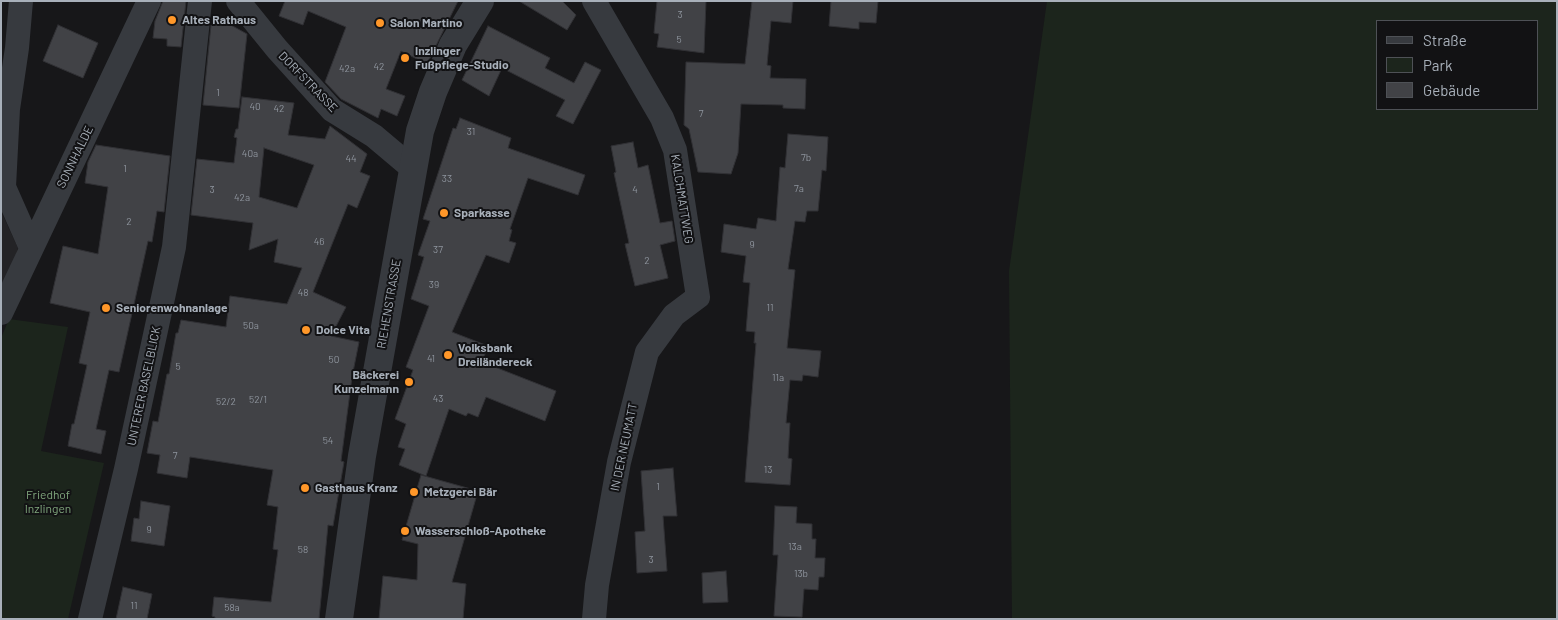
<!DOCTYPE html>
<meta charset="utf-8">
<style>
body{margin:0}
#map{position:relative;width:1558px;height:620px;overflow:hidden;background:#171719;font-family:Barlow,sans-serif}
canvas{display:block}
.frame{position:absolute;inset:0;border:2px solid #a8b0ba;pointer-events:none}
.legend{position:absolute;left:1376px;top:20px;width:162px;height:90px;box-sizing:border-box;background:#121214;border:1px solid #4e5156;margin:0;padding:6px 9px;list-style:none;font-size:15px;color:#a8b0ba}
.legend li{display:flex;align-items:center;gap:10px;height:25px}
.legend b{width:25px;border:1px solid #4e5156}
</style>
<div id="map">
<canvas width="1558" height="620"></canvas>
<div class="frame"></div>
<ul class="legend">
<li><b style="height:6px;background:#373a3f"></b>Straße</li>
<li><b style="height:14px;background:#1c251c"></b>Park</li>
<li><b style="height:14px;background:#414246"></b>Gebäude</li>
</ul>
</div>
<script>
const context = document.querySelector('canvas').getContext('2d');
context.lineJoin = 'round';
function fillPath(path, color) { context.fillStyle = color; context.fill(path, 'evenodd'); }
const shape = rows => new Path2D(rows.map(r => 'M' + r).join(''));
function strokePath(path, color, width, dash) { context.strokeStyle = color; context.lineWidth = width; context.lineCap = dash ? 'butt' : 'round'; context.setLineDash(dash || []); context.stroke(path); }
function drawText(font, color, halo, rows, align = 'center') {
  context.font = font + ' Barlow,sans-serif'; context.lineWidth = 4; context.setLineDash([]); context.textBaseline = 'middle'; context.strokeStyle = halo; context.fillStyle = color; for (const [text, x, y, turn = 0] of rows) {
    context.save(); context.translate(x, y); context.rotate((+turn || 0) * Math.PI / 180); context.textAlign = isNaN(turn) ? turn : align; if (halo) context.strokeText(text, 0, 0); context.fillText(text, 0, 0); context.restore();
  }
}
fillPath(shape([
 [1,211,18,248,14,262,1,286]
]), '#232326');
fillPath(shape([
 [1047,1,1557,1,1557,619,1012,619,1009,271],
 [1537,21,1537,109,1377,109,1377,21],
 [9,319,68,327,41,451,104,463,68,619,1,619,1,338]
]), '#1c251c');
const building = shape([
 [163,1,186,1,181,47,167,46,167,39,153,38,155,21,163,1],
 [285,1,458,1,427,64,401,51,386,89,405,96,397,116,381,109,378,118,341,99,325,82,346,27,308,11,303,25,279,16,285,1],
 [519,1,562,1,576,15,567,30,519,1],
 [657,1,706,1,704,53,657,47,659,34,654,33,657,1],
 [752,1,793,1,791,23,771,21,767,65,771,66,770,78,806,79,805,109,783,108,783,105,741,104,738,153,731,174,698,172,689,129,684,125,686,62,745,64,752,1],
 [831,1,878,1,876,23,859,22,859,29,829,26,831,1],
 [229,24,247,34,239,108,203,105,211,25,229,24],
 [58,25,98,43,83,78,43,61,58,25],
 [488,26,550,58,545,68,574,83,585,62,601,70,573,124,556,116,565,100,502,68,489,96,462,80,488,26],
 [242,97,294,103,288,135,325,139,330,126,367,154,360,172,370,176,357,208,348,204,313,292,346,307,331,336,359,342,352,377,341,461,344,462,333,526,328,525,319,619,215,619,215,617,212,616,214,597,271,602,278,550,273,549,278,507,267,505,273,470,190,457,187,478,157,473,160,455,147,453,153,421,158,422,167,374,169,374,176,333,178,333,181,320,226,327,230,296,287,304,302,268,274,262,278,239,249,250,253,223,191,215,197,159,234,163,237,138,234,137,236,129,238,129,242,97],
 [264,148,314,165,297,208,259,197,264,148],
 [460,118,511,138,508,148,585,175,578,195,528,178,510,229,512,230,509,241,516,243,509,263,486,255,452,332,488,346,482,362,556,391,545,421,486,397,478,417,468,413,466,416,449,409,426,476,399,465,405,449,398,447,406,424,395,419,413,370,406,367,429,306,411,299,424,257,418,255,430,221,423,219,453,128,456,129,460,118],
 [788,134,828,137,826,171,822,170,818,211,807,211,805,222,795,221,788,269,795,270,787,348,821,351,818,377,803,375,802,381,790,380,786,423,790,423,788,458,792,459,790,485,745,482,756,343,754,343,755,332,746,331,750,283,743,282,746,256,721,252,724,224,756,229,758,218,776,221,780,167,785,168,788,134],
 [633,142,638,168,648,165,660,223,672,221,675,241,660,245,668,278,635,286,625,244,629,243,614,173,616,172,611,146,633,142],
 [96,145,170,156,164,212,157,211,152,242,148,241,119,372,109,370,96,429,106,431,101,454,68,446,72,424,74,424,87,365,79,363,90,312,50,303,63,246,98,254,108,187,85,183,88,162,96,145],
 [673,468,677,516,663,516,667,571,637,573,635,532,645,531,641,471,673,468],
 [421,475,478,491,452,582,466,584,463,619,379,619,383,576,417,580,418,544,402,540,421,475],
 [141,501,170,506,164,546,131,541,134,518,139,519,141,501],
 [775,506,797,507,796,523,812,524,812,539,816,539,815,558,825,558,824,577,819,577,818,590,804,589,802,617,774,616,778,555,773,555,775,506],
 [726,571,728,602,703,603,702,573,726,571],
 [123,587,152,594,147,619,116,619,123,587]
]);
fillPath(building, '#414246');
strokePath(building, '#313135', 1);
strokePath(shape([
 [21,1,17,48,8,109,4,187,31,248],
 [238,1,277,49,332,110,374,136,412,168],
 [1,313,149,1],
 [90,619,126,469,174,247,200,1],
 [594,619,597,585,619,462,647,352,674,315,698,297,675,150,662,118,594,1]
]), '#373a3f', 24);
strokePath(shape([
 [339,619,362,456,420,131,433,92,453,45,480,1]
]), '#373a3f', 28);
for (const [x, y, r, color] of [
 [172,20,5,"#ff9729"],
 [380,23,5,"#ff9729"],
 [405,58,5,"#ff9729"],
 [444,213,5,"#ff9729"],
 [106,308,5,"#ff9729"],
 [306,330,5,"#ff9729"],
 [448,355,5,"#ff9729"],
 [409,382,5,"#ff9729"],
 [305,488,5,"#ff9729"],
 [414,492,5,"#ff9729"],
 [405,531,5,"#ff9729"]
]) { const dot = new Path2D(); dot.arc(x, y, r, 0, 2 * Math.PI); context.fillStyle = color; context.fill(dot); strokePath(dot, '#121214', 2); }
drawText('10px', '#8e949d', null, [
 ["3",680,15],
 ["5",679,40],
 ["42",379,67],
 ["42a",347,69],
 ["1",218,93],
 ["40",255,107],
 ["42",279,109],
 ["7",701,114],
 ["31",471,132],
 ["40a",250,154],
 ["7b",806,158],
 ["44",351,159],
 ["1",125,169],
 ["33",447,179],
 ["7a",799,189],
 ["3",212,190],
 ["4",635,190],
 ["42a",242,198],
 ["2",129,222],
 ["46",319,242],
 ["9",752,245],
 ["37",438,250],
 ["2",647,261],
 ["39",434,285],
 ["48",303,293],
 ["11",770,308],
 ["50a",251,326],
 ["41",431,359],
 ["50",334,360],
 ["5",178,367],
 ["11a",778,378],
 ["43",438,399],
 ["52/1",258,400],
 ["52/2",226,402],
 ["54",328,441],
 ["7",175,456],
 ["13",768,470],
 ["1",658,487],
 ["9",149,530],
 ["13a",795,547],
 ["58",303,550],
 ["3",651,560],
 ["13b",801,574],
 ["11",134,606],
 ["58a",232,608]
]);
drawText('bold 12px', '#a8b0ba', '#121214', [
 ["Altes Rathaus",182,20],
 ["Salon Martino",390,23],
 ["Inzlinger",415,51],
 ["Fußpflege-Studio",415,65],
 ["Sparkasse",454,213],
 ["Seniorenwohnanlage",116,308],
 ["Dolce Vita",316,330],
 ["Volksbank",458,348],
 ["Dreiländereck",458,362],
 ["Bäckerei",399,375,"right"],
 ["Kunzelmann",399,389,"right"],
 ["Gasthaus Kranz",315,488],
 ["Metzgerei Bär",424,492],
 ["Wasserschloß-Apotheke",415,531]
], 'left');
drawText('12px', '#a8b0ba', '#121214', [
 ["DORFSTRASSE",308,82,46],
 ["SONNHALDE",75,157,-64],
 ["KALCHMATTWEG",682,199,81],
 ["RIEHENSTRASSE",389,304,-80],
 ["UNTERER BASELBLICK",144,386,-78],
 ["IN DER NEUMATT",624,447,-78]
]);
drawText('12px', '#80a77d', '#121214', [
 ["Friedhof",48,495],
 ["Inzlingen",48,509]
]);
</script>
